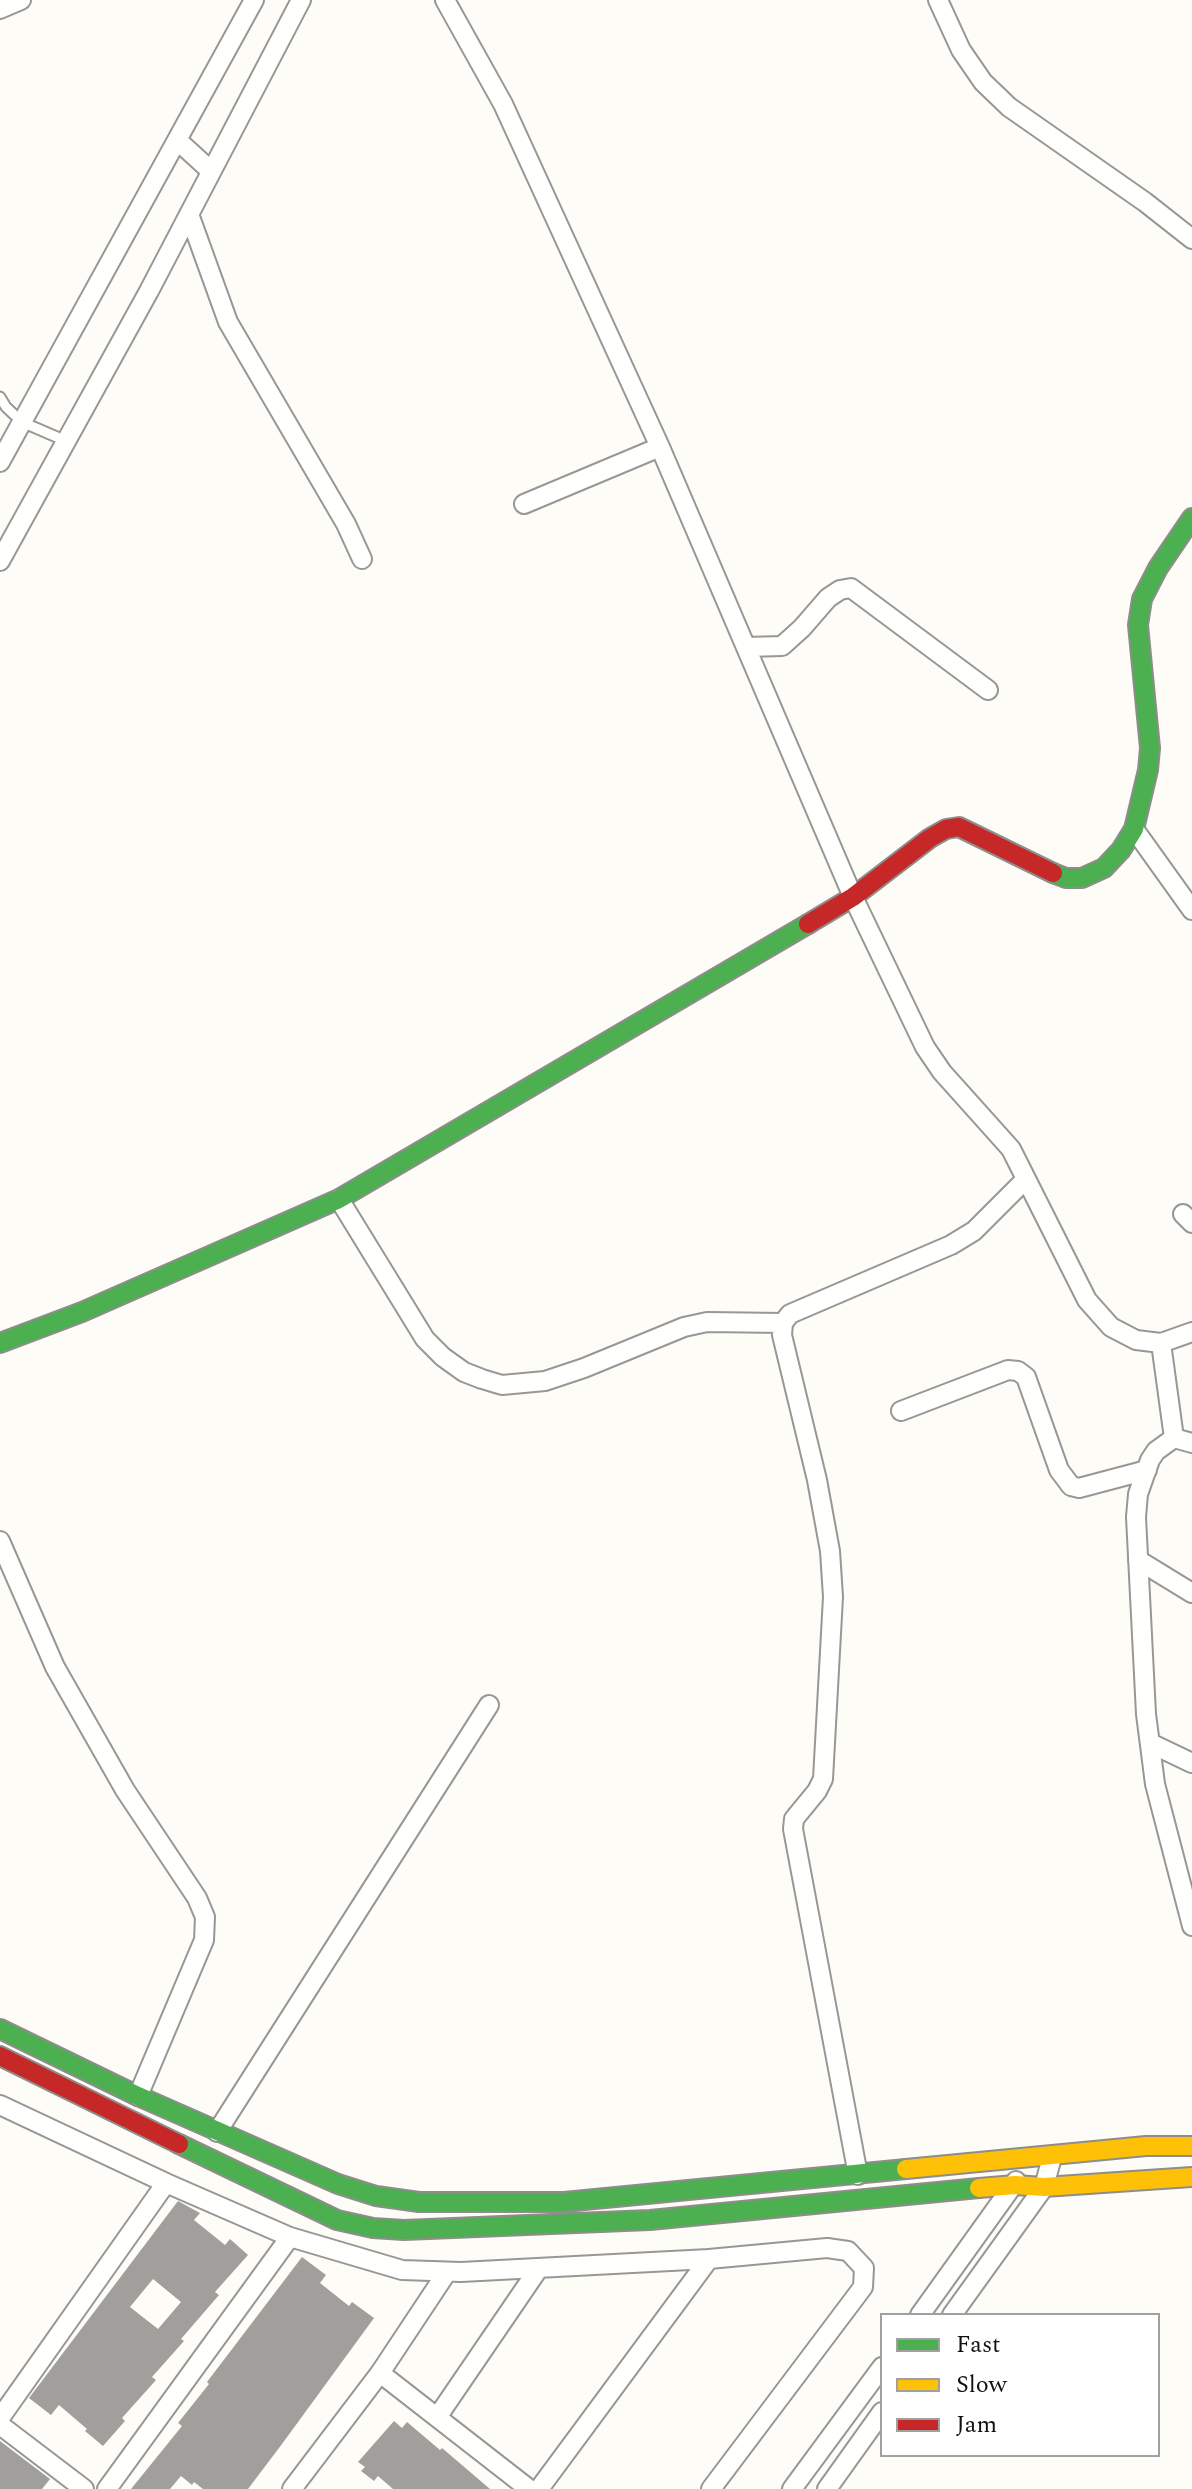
<!DOCTYPE html>
<style>
body{margin:0}
#map{position:relative;width:1192px;height:2489px;overflow:hidden;background:#fdfcf7;font-family:Spectral,serif}
canvas{display:block}
.legend{position:absolute;left:880px;top:2313px;width:280px;height:144px;box-sizing:border-box;background:#fff;border:2px solid #a0a0a0;margin:0;padding:10px 14px;list-style:none;font-size:24px;color:#111}
.legend li{display:flex;align-items:center;gap:16px;height:40px}
.legend b{width:40px;border:2px solid #a0a0a0}
</style>
<div id="map">
<canvas width="1192" height="2489"></canvas>
<ul class="legend">
<li><b style="height:10px;background:#4caf50"></b>Fast</li>
<li><b style="height:10px;background:#ffc107"></b>Slow</li>
<li><b style="height:10px;background:#c62828"></b>Jam</li>
</ul>
</div>
<script>
const context = document.querySelector('canvas').getContext('2d');
context.lineJoin = 'round';
function fillPath(path, color) { context.fillStyle = color; context.fill(path, 'evenodd'); }
const shape = rows => new Path2D(rows.map(r => 'M' + r).join(''));
function strokePath(path, color, width, dash) { context.strokeStyle = color; context.lineWidth = width; context.lineCap = dash ? 'butt' : 'round'; context.setLineDash(dash || []); context.stroke(path); }
fillPath(shape([
 [178,2201,200,2213,194,2220,225,2245,230,2239,248,2255,215,2292,219,2295,181,2339,184,2341,152,2377,156,2380,122,2418,125,2421,103,2446,85,2431,87,2429,59,2405,51,2415,29,2398],
 [153,2279,181,2302,158,2329,130,2307],
 [302,2257,326,2275,320,2283,349,2306,352,2302,374,2318,282,2444,248,2489,203,2489,194,2482,192,2485,181,2476,170,2489,131,2489,182,2426,178,2423,209,2384,207,2382],
 [394,2421,402,2428,407,2422,440,2450,442,2448,490,2489,393,2489,378,2476,374,2481,361,2471,365,2467,358,2462],
 [0,2441,50,2479,42,2489,0,2489]
]), '#a19f9c');
const lane = shape([
 [0,397,6,407,22,422,66,441]
]);
const street = shape([
 [445,0,503,104,660,447,853,897,925,1047,942,1072,1011,1149,1087,1300,1111,1327,1136,1340,1161,1343,1192,1332],
 [938,0,961,50,983,82,1009,107,1145,202,1192,239],
 [0,9,21,0],
 [177,140,211,171],
 [189,214,228,322,346,524,362,559],
 [0,462,254,0],
 [524,504,660,447],
 [0,561,149,291,301,0],
 [746,647,782,646,802,628,828,598,840,590,851,588,988,690],
 [1134,829,1192,910],
 [339,1199,425,1339,443,1357,464,1372,482,1379,502,1385,545,1381,584,1368,684,1327,707,1322,783,1323],
 [1183,1214,1192,1223],
 [1161,1343,1174,1438],
 [901,1411,1008,1370,1018,1371,1026,1377,1059,1470,1071,1486,1079,1488,1147,1470],
 [1192,1443,1174,1438,1156,1451,1150,1460,1138,1494,1136,1517,1146,1714,1155,1784,1192,1926],
 [0,1541,55,1667,125,1790,197,1898,205,1917,204,1940,138,2096],
 [1138,1560,1192,1593],
 [1150,1743,1192,1763],
 [0,2105,166,2183,290,2237,402,2270,461,2272,709,2259,827,2248,848,2251,864,2268,863,2287,711,2489],
 [217,2132,489,1705],
 [858,2175,793,1829,794,1819,817,1791,823,1779,833,1597,830,1551,817,1480,782,1335,783,1323,790,1314,951,1245,974,1231,1026,1179],
 [920,2315,1016,2181],
 [952,2315,1044,2187,1052,2157],
 [380,2373,529,2489],
 [438,2416,539,2268],
 [0,2418,166,2183],
 [0,2425,84,2489],
 [107,2489,290,2237],
 [292,2489,380,2373,447,2272],
 [539,2489,709,2259],
 [792,2489,882,2367],
 [827,2489,882,2412]
]);
const fast = shape([
 [1053,873,1066,878,1082,878,1104,868,1121,850,1134,829,1148,770,1150,748,1138,625,1142,599,1158,568,1192,518],
 [0,1343,82,1312,339,1199,808,924],
 [0,2029,138,2096,338,2184,376,2196,419,2202,564,2202,906,2169],
 [179,2144,337,2220,373,2228,404,2230,650,2220,979,2188]
]);
const slow = shape([
 [906,2169,1146,2146,1192,2146],
 [979,2188,1015,2185,1044,2187,1192,2177]
]);
const jam = shape([
 [808,924,853,897,930,838,946,829,959,827,1053,873],
 [0,2056,179,2144]
]);
strokePath(lane, '#979795', 13);
strokePath(street, '#979795', 22);
strokePath(fast, '#8e8d8b', 22);
strokePath(slow, '#8e8d8b', 22);
strokePath(jam, '#8e8d8b', 22);
strokePath(lane, '#fffffe', 9);
strokePath(street, '#fffffe', 18);
strokePath(fast, '#4caf50', 18);
strokePath(slow, '#ffc107', 18);
strokePath(jam, '#c62828', 18);
</script>
